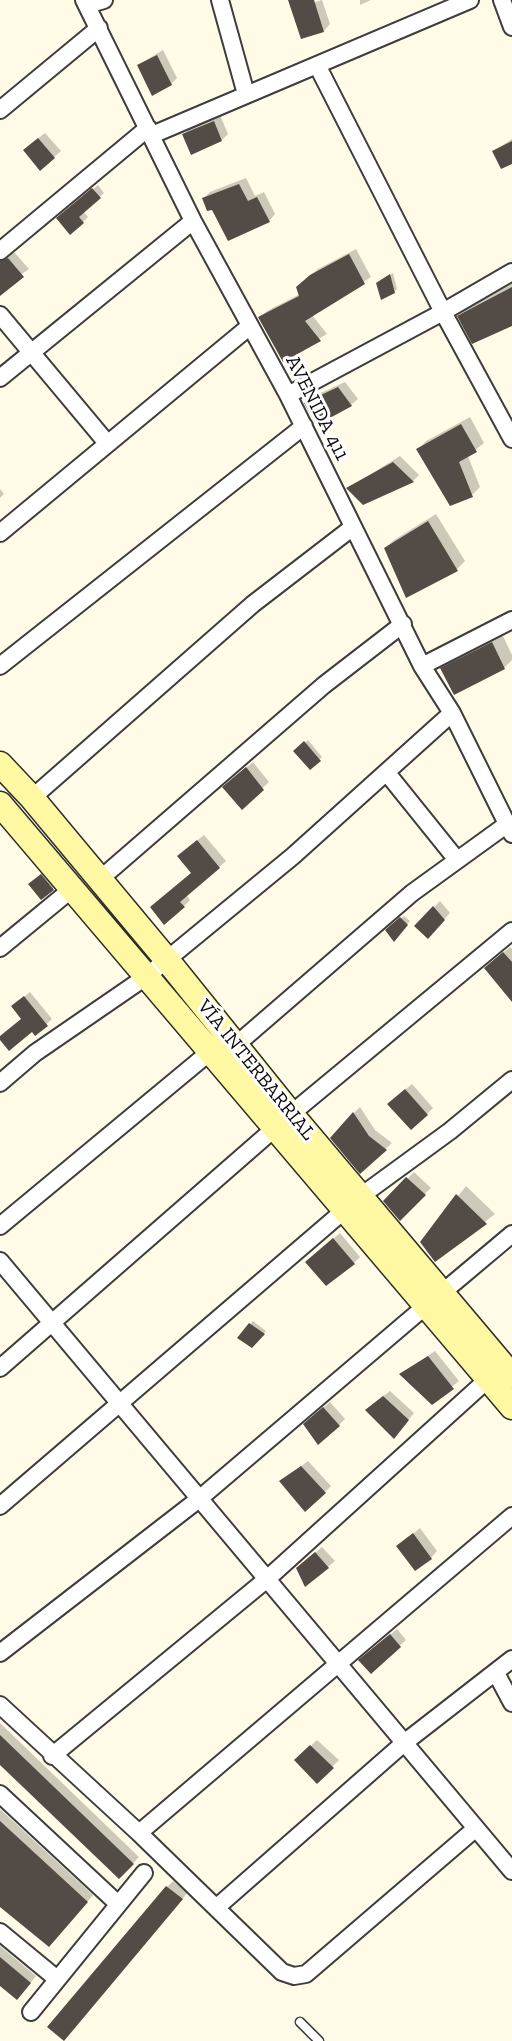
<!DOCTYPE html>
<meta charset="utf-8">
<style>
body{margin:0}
canvas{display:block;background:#fffbe7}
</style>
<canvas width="512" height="2041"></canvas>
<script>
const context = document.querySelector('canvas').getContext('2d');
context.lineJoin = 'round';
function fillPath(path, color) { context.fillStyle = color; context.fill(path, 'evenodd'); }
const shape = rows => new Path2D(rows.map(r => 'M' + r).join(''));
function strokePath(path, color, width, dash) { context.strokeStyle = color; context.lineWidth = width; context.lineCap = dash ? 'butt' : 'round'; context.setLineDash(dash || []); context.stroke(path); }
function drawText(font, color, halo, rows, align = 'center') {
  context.font = font + ' "Zilla Slab",serif'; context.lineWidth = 6; context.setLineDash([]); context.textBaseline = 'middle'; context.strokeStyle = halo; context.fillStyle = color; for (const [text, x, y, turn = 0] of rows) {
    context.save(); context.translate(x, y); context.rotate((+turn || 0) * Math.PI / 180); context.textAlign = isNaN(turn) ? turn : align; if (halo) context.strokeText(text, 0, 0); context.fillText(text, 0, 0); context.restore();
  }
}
fillPath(shape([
 [322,0,330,24,324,31,302,37,300,7],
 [360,0,371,0,360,5],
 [163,50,177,78,171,84,138,65],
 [220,115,228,134,222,140,192,153,184,135,190,128],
 [45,133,61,151,40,169,31,144],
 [512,139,512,162,494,151],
 [246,178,255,196,264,192,275,214,269,221,212,208,204,198,210,192],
 [98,185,104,193,83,211,88,217,83,222,63,213],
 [356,249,371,277,312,315,327,334,284,360,260,318,267,311,300,294,304,281,318,269],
 [15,253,29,269,0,289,0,256],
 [393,273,397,289,394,292,381,281],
 [512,283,512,324,459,316,468,307],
 [345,382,358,399,351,405,306,403,312,397],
 [470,417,484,443,468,456,480,487,472,495,418,450,426,441],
 [400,456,419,475,413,481,363,503,348,488],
 [0,489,4,494,0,498],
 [436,514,465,561,457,569,406,596,385,548,394,540],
 [502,634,512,655,512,660,504,668,442,669,452,659],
 [308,740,322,757,310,768,295,751],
 [253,762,269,782,242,808,230,781],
 [204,835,226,861,186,895,190,900,184,906,152,907,192,873,185,850],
 [48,869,59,883,42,898,36,878],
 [440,901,450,913,428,937,416,926],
 [404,916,410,921,397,937,387,930],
 [510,947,512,949,512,992,492,962],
 [30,992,52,1019,36,1034,32,1030,0,1038,23,1018,18,1002],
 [412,1084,433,1108,427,1114,395,1098],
 [360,1107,375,1130,392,1143,360,1172,354,1113],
 [414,1172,431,1188,400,1218,385,1201],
 [466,1186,495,1214,435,1260,422,1242],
 [340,1233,360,1257,354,1263,313,1256],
 [253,1321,266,1331,252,1346,239,1337],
 [435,1351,459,1381,432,1403,401,1374],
 [390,1391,414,1413,400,1430,373,1404],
 [330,1402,345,1419,339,1425,311,1418],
 [308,1461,331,1486,325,1492,281,1481],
 [420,1528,437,1551,431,1558,398,1546],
 [322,1547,335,1561,306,1585,304,1562],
 [397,1629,406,1640,371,1672,367,1654],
 [0,1723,139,1857,126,1871,0,1763],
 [317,1740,339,1760,317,1782,296,1760],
 [0,1809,93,1895,55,1939,0,1905],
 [173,1881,188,1892,70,2033,167,1887],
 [0,1946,36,1976,24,1991,0,1983]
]), '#0003');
fillPath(shape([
 [288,0,314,0,324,32,301,39],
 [157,55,172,85,152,96,137,65],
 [214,121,222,141,191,155,182,134],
 [38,138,55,158,40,171,23,150],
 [512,141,512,164,501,169,492,151],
 [239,184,248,201,257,197,270,222,228,241,212,210,207,211,202,198],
 [92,188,101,198,79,217,84,223,70,235,56,218],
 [349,254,365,284,305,321,321,341,283,362,258,317,299,296,296,287,310,275],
 [8,258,24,277,0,296,0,261],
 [390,274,395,293,381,300,376,283],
 [512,287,512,326,472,344,457,316],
 [338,387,352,406,317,425,304,403],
 [461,424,477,452,459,462,473,497,450,506,416,449],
 [393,462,414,482,363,505,346,488],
 [428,521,458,571,406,598,384,548],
 [492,642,505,669,454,695,440,668],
 [304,741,321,761,310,770,293,751],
 [246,767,264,790,242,810,222,787],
 [197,840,220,868,180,902,185,907,164,925,150,907,191,873,177,856],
 [41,874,54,890,41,900,28,884],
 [433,906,445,920,428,939,414,926],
 [400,917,408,925,394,942,385,930],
 [503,952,512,962,512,1002,484,968],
 [24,996,48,1026,35,1036,32,1032,9,1051,0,1040,0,1036,21,1019,11,1006],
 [405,1089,428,1115,411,1130,387,1104],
 [353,1112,369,1136,387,1150,360,1174,330,1138],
 [406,1177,426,1195,400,1221,383,1201],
 [456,1194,487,1224,435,1262,420,1242],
 [333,1238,355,1264,326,1286,305,1262],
 [249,1323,265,1334,252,1348,237,1338],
 [428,1356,454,1389,432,1405,399,1374],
 [383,1396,409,1420,394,1439,365,1410],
 [323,1407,340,1426,318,1445,303,1424],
 [301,1466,326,1493,305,1512,279,1481],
 [413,1533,432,1559,415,1571,396,1546],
 [315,1552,329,1568,305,1587,296,1568],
 [390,1634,401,1647,371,1674,358,1660],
 [0,1735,134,1864,119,1879,0,1765],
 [310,1745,334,1768,317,1784,294,1760],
 [0,1821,88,1902,49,1947,0,1907],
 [166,1886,183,1899,64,2041,47,2027],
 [0,1957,31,1983,17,2000,0,1986]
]), '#534b45');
const service = shape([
 [300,2022,319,2041]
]);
const minor = shape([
 [84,0,193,221,288,395,422,666,452,713,512,834],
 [220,0,246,94],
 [502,0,512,27],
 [87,5,104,0],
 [317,65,443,312,512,439],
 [0,110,99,28],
 [152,135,470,0],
 [0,251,148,128],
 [0,315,107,443],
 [0,378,193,221],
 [288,395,443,312,512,272],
 [0,533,250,326],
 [0,666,304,426],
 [422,666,512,620],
 [387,773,457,860],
 [32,798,253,604,353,527],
 [99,880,324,685,403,624],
 [0,948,73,888],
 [236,1045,412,893,506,825],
 [0,1083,35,1053,147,976,293,856,452,713],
 [291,1114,512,931],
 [0,1226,211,1051],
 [0,1261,512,1871],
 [443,1292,512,1234],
 [0,1368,275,1128],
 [0,1506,361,1196,450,1131,512,1080],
 [0,1653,199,1499,428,1304],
 [496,1673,512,1703],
 [0,1705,139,1833,282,1972,294,1976,306,1974,475,1829],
 [52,1756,267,1579,487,1380],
 [0,1794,117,1903],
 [139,1833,512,1516],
 [217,1907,404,1743,512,1659],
 [0,1932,57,1979],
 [31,2012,144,1873]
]);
const secondary = shape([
 [0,764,32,798,167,960,291,1114,512,1376],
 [0,804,512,1407]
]);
strokePath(service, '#3d3d3d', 11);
strokePath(minor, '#3d3d3d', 20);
strokePath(secondary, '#2c2c2c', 27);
strokePath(service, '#fff', 8);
strokePath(minor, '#fff', 16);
strokePath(secondary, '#fff8a2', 24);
drawText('20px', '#0a0a0a', '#fff', [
 ["AVENIDA 411",317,408,63],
 ["VÍA INTERBARRIAL",256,1070,51]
]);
</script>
